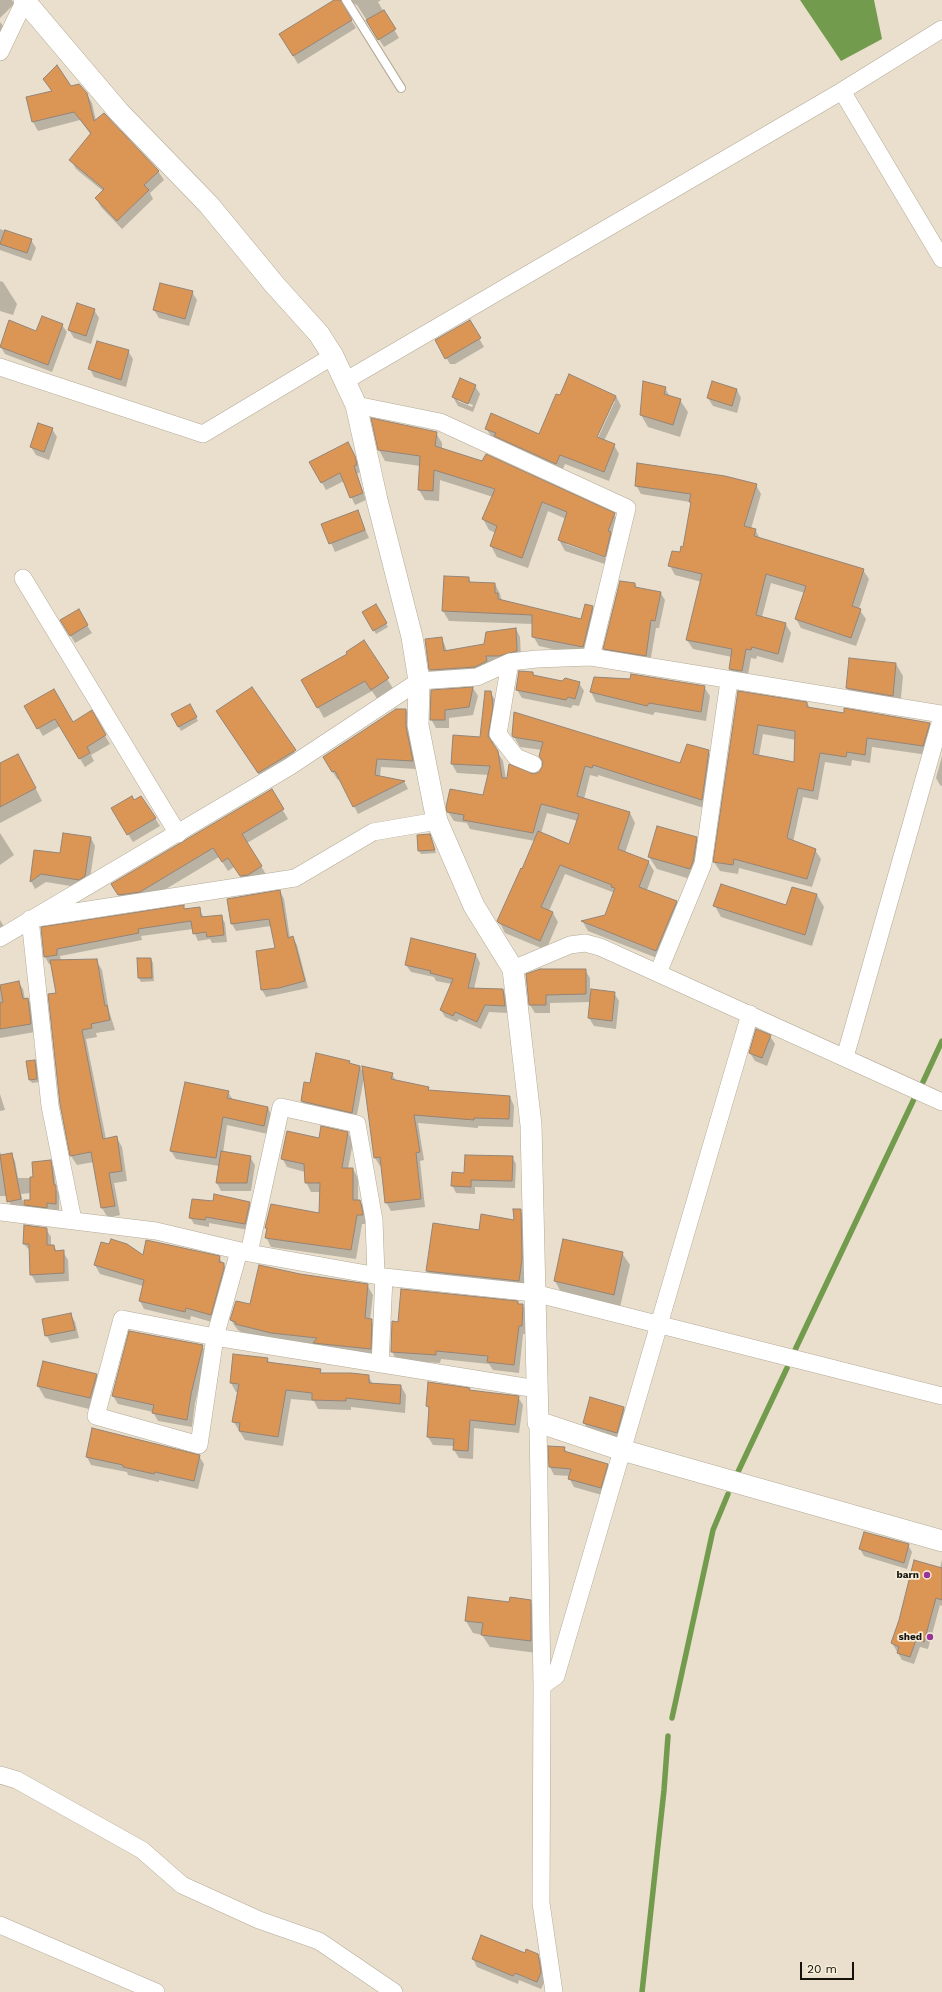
<!DOCTYPE html>
<style>
body{margin:0}
#map{position:relative;width:942px;height:1992px;overflow:hidden;background:#e9dfcc;font-family:"Work Sans",sans-serif}
canvas{display:block}
.scale{position:absolute;left:800px;top:1962px;width:54px;height:18px;box-sizing:border-box;border:2px solid #15120c;border-top:0;padding-left:5px;font-size:12px;line-height:14px;white-space:nowrap;color:#15120c;-webkit-text-stroke:3px #f6edd9;paint-order:stroke}
</style>
<div id="map">
<canvas width="942" height="1992"></canvas>
<div class="scale">20 m</div>
</div>
<script>
const context = document.querySelector('canvas').getContext('2d');
context.lineJoin = 'round';
function fillPath(path, color) { context.fillStyle = color; context.fill(path, 'evenodd'); }
const shape = rows => new Path2D(rows.map(r => 'M' + r).join(''));
function strokePath(path, color, width, dash) { context.strokeStyle = color; context.lineWidth = width; context.lineCap = dash ? 'butt' : 'round'; context.setLineDash(dash || []); context.stroke(path); }
function drawText(font, color, halo, rows, align = 'center') {
  context.font = font + ' "Work Sans",sans-serif'; context.lineWidth = 3.5; context.setLineDash([]); context.textBaseline = 'middle'; context.strokeStyle = halo; context.fillStyle = color; for (const [text, x, y, turn = 0] of rows) {
    context.save(); context.translate(x, y); context.rotate((+turn || 0) * Math.PI / 180); context.textAlign = isNaN(turn) ? turn : align; if (halo) context.strokeText(text, 0, 0); context.fillText(text, 0, 0); context.restore();
  }
}
fillPath(shape([
 [800,0,874,0,882,39,841,61]
]), '#729b4d');
fillPath(shape([
 [0,0,12,0,14,4,0,18],
 [336,0,381,0,378,2,399,38,384,47,357,5,351,2,346,5,345,10,356,28,298,64,280,34],
 [0,22,7,31,0,47],
 [44,79,86,93,92,103,96,121,158,171,164,180,150,193,153,199,122,229,101,207,96,198,103,191,76,169,71,160,91,135,80,120,38,131,33,122,27,98,52,92],
 [0,229,31,240,36,248,31,261,0,250],
 [0,281,3,282,17,304,13,315,0,311],
 [192,292,197,300,189,326,159,318,154,310],
 [94,310,99,318,91,344,74,338,69,330],
 [469,321,484,347,455,364,450,364,436,341],
 [62,325,67,332,52,372,5,354,0,346],
 [128,351,133,359,126,387,94,377,90,369],
 [460,380,475,386,480,394,473,412,458,406,453,397],
 [458,399,473,405,472,407,458,401],
 [665,388,670,397,680,400,688,412,680,437,648,427,641,415],
 [737,390,741,398,737,413,713,406,708,398],
 [560,396,616,396,621,406,604,441,614,445,619,454,609,481,565,464,561,473,492,438,486,428,540,435],
 [613,401,615,401,596,442,594,441],
 [52,429,57,437,49,460,36,455,31,447],
 [436,433,442,443,442,449,614,514,620,525,611,566,565,551,559,540,566,519,548,511,528,568,497,557,491,546,496,533,489,530,483,519,493,497,440,480,439,501,425,500,419,490,420,466,385,461,379,450],
 [566,542,610,557,609,559,566,544],
 [353,453,359,464,360,472,357,474,366,500,355,505,344,481,326,490,311,462],
 [636,485,756,485,761,494,751,529,755,529,760,539,863,570,869,579,859,609,866,619,856,646,801,628,796,619,805,593,771,583,762,617,785,623,791,633,783,663,757,656,756,659,751,658,747,680,735,678,730,669,732,657,693,649,687,640,702,582,675,575,670,566,684,548,692,504,690,502,641,494],
 [357,511,369,538,335,552,323,525],
 [469,578,471,583,495,584,500,594,502,601,581,620,592,607,598,617,588,657,539,646,533,636,533,624,449,621,443,611],
 [635,584,637,588,660,592,665,600,659,628,656,628,650,663,609,657,604,649],
 [376,606,388,627,376,634,364,612],
 [78,611,92,633,75,643,62,621],
 [516,629,520,637,521,659,491,670,435,678,430,670,426,640,442,638,447,651,485,645],
 [364,642,394,690,378,700,372,691,324,718,303,681,348,654],
 [896,664,903,676,900,708,854,701,847,688],
 [533,673,535,676,562,682,579,683,584,691,579,706,573,705,571,708,522,698,517,690],
 [704,687,710,696,706,721,655,712,653,715,596,702,591,692],
 [252,688,302,763,266,785,217,712],
 [473,688,478,696,473,715,449,718,449,728,436,728,431,719,432,691],
 [490,692,496,701,498,716,493,745,503,761,506,779,534,775,539,773,543,768,542,750,520,747,513,735,681,764,708,751,714,761,707,809,598,775,598,777,590,775,584,799,630,813,635,823,625,853,648,861,654,871,647,890,676,902,682,911,662,960,588,931,583,922,606,915,615,893,565,874,549,911,553,913,558,922,546,950,505,933,499,921,535,841,470,829,467,823,454,821,448,812,484,796,489,775,457,773,452,764,481,738],
 [547,813,578,821,570,845,541,833],
 [739,692,807,703,810,708,845,714,929,724,934,733,928,755,872,747,870,763,852,760,851,766,825,762,818,800,803,797,793,842,815,850,821,859,812,887,739,868,738,874,720,871,714,862],
 [763,734,796,740,795,763,759,756],
 [189,705,198,721,181,731,172,715],
 [25,706,72,723,91,712,110,744,91,755,94,761,85,767,60,726,43,736],
 [406,710,410,718,417,769,381,767,380,777,404,781,408,789,358,814,340,778,338,780,328,765],
 [942,756,942,786,940,785,936,778],
 [0,764,25,767,42,801,0,823],
 [271,790,288,819,247,843,267,876,246,885,234,867,228,871,219,857,146,901,124,904,113,884],
 [134,801,155,818,160,826,133,842,112,809],
 [0,833,14,855,0,865],
 [91,838,95,846,89,884,83,888,46,882,35,889,31,881,60,854],
 [696,838,703,850,697,881,657,869,649,857],
 [431,839,436,853,421,854,419,851],
 [793,888,817,895,824,907,812,946,721,917,715,906,787,907],
 [280,891,284,899,290,938,293,938,297,945,308,988,266,997,262,990,276,949,271,926,236,931,232,924,228,899],
 [183,906,185,910,199,908,204,918,221,916,225,923,227,942,212,943,210,939,198,941,193,929,141,936,142,940,60,956,61,961,96,960,102,970,109,1011,115,1030,96,1033,97,1037,86,1039,106,1139,117,1138,122,1147,127,1181,114,1183,120,1215,108,1218,102,1208,94,1162,77,1165,71,1156,57,994,51,964,49,964,45,957,42,928],
 [0,920,8,933,0,937],
 [412,939,476,955,480,963,474,989,503,990,507,998,508,1013,489,1012,481,1029,459,1019,457,1022,445,1017,441,1010,452,984,436,981,434,977,411,972,406,965],
 [138,959,151,959,153,963,154,981,141,982,139,978],
 [585,970,590,978,590,994,614,993,619,1001,616,1029,594,1026,589,1018,591,1002,550,1003,550,1013,535,1013,530,1005],
 [18,982,23,989,25,999,28,999,32,1006,35,1032,0,1038,0,986],
 [770,1036,775,1044,767,1066,755,1061,750,1053],
 [34,1061,37,1065,39,1082,32,1083,30,1080],
 [349,1062,351,1064,360,1066,363,1073,392,1074,396,1081,428,1088,430,1092,510,1097,514,1106,513,1127,478,1126,478,1128,418,1123,424,1160,420,1161,425,1207,391,1211,386,1202,382,1166,380,1166,375,1158,364,1078,356,1120,306,1109,302,1101,310,1084],
 [228,1092,233,1100,268,1108,272,1116,268,1134,227,1125,223,1153,250,1157,255,1165,251,1191,221,1191,217,1183,219,1166,176,1159,171,1151],
 [0,1094,5,1110,0,1111],
 [348,1133,353,1142,348,1169,353,1169,358,1178,358,1201,360,1201,365,1210,367,1224,362,1224,356,1259,271,1247,266,1237,267,1230,266,1227,320,1214,321,1192,311,1192,306,1182,305,1172,287,1167,282,1158,320,1140],
 [0,1151,1,1156,11,1154,15,1161,18,1178,34,1178,50,1161,54,1168,56,1188,59,1193,59,1210,29,1211,25,1206,25,1201,31,1201,31,1193,21,1194,24,1206,12,1208,7,1196,0,1196],
 [512,1157,516,1164,515,1188,475,1187,475,1194,456,1193,452,1185,465,1174],
 [249,1203,253,1209,249,1230,209,1223,209,1227,194,1224,190,1217],
 [520,1210,527,1222,525,1292,434,1283,427,1271,434,1224,479,1231,515,1222],
 [46,1229,51,1237,51,1246,54,1246,57,1252,63,1252,68,1260,69,1281,36,1283,31,1274,31,1252,24,1244],
 [102,1243,144,1257,219,1257,228,1272,215,1323,191,1316,190,1320,144,1309,140,1301,143,1286,100,1274,95,1265],
 [622,1253,630,1265,620,1307,562,1294,555,1281],
 [367,1285,373,1295,370,1320,377,1329,376,1358,242,1333,237,1329,231,1320,250,1306],
 [518,1302,519,1305,523,1305,527,1313,526,1334,523,1334,519,1373,493,1370,489,1364,441,1359,440,1363,396,1360,392,1351,399,1323],
 [70,1314,75,1322,79,1338,51,1343,46,1335],
 [202,1346,207,1354,195,1403,192,1427,158,1421,153,1412,118,1404,113,1396],
 [267,1359,270,1363,320,1370,322,1374,368,1376,373,1384,401,1386,406,1395,405,1413,351,1407,351,1410,318,1409,314,1401,291,1399,283,1446,245,1440,233,1421,238,1392,236,1392,231,1383],
 [96,1375,104,1387,97,1411,45,1398,38,1386],
 [469,1389,470,1391,518,1397,523,1405,519,1433,474,1428,473,1459,459,1458,454,1450,454,1446,433,1445,428,1437,430,1411,427,1406],
 [624,1408,629,1416,621,1441,589,1431,584,1423],
 [549,1447,564,1448,567,1452,607,1465,612,1473,605,1496,574,1487,569,1478,570,1476,554,1475,550,1467],
 [199,1456,204,1464,198,1489,159,1480,159,1482,128,1475,127,1472,91,1465,87,1457],
 [908,1545,912,1552,907,1569,864,1556,860,1549],
 [942,1560,942,1606,940,1605,928,1649,920,1647,914,1664,902,1660,892,1643,940,1568],
 [530,1601,537,1613,537,1653,490,1647,482,1635,473,1633,466,1621,510,1603],
 [525,1954,538,1955,543,1964,545,1981,541,1989,519,1980,518,1984,477,1967,473,1959]
]), '#0003');
strokePath(shape([
 [923,1082,942,1041],
 [795,1350,914,1099],
 [737,1474,787,1368],
 [672,1718,713,1530,728,1494],
 [642,1992,664,1790,668,1736]
]), '#729b4d', 5.5);
const building = shape([
 [334,0,341,0,352,20,293,56,279,34,334,0],
 [384,10,396,29,378,40,366,20,384,10],
 [57,65,71,86,79,84,87,93,94,121,104,113,159,171,144,185,149,190,117,221,95,198,104,189,69,160,91,133,74,112,32,122,26,97,52,91,43,79,57,65],
 [5,230,32,239,27,253,0,244,5,230],
 [160,283,193,291,185,319,153,310,160,283],
 [77,303,95,309,86,336,68,330,77,303],
 [42,316,63,324,48,365,0,347,9,320,36,331,42,316],
 [470,320,481,338,445,359,435,340,470,320],
 [97,341,129,350,121,380,88,369,97,341],
 [569,374,616,396,597,437,615,444,604,472,560,455,556,464,494,436,496,433,485,429,491,413,539,434,556,394,560,395,569,374],
 [460,378,476,385,468,404,452,397,460,378],
 [643,381,666,387,664,394,681,399,673,425,640,415,643,381],
 [712,381,737,389,732,406,707,398,712,381],
 [371,418,437,432,435,446,482,461,486,454,615,513,608,531,611,532,605,557,558,540,567,512,542,502,522,558,490,546,497,526,482,519,495,489,434,470,433,491,418,490,420,456,378,450,371,418],
 [38,423,53,428,44,452,30,447,38,423],
 [348,442,355,456,357,465,354,466,363,493,350,498,340,473,321,483,309,462,348,442],
 [637,463,725,476,757,484,744,526,756,529,754,536,864,569,852,606,861,609,851,638,795,619,806,586,766,574,756,615,786,623,778,654,752,647,751,650,746,649,742,671,729,669,732,649,686,640,702,574,668,566,672,551,680,552,681,546,683,547,691,502,689,502,691,494,635,486,637,463],
 [358,510,365,530,329,544,321,524,358,510],
 [444,576,469,577,469,582,495,583,495,593,498,593,498,599,581,619,585,604,593,606,583,647,532,637,532,615,442,611,444,576],
 [620,581,635,583,635,587,661,592,655,621,651,620,646,656,603,649,620,581],
 [376,604,387,623,373,631,362,612,376,604],
 [79,609,88,625,70,636,60,620,79,609],
 [516,628,517,651,499,656,486,656,487,661,475,667,429,670,425,639,442,637,444,651,484,644,486,632,516,628],
 [364,640,389,678,371,690,365,681,317,708,301,680,347,654,346,652,364,640],
 [849,658,896,663,893,696,846,688,849,658],
 [519,671,533,672,533,675,562,681,565,678,580,682,575,699,568,697,566,700,516,690,519,671],
 [631,674,705,686,701,712,649,703,647,706,590,692,594,677,630,679,631,674],
 [252,687,296,750,258,773,216,711,252,687],
 [473,687,469,707,445,710,445,720,430,720,431,690,473,687],
 [54,689,73,722,92,710,106,735,87,747,90,753,79,759,55,719,37,729,24,706,54,689],
 [485,691,491,691,493,706,488,736,498,751,502,778,507,778,509,764,534,774,539,772,542,767,543,762,539,756,543,742,513,737,512,735,514,712,680,763,687,744,709,750,702,800,593,765,592,768,585,766,577,796,630,812,618,849,649,861,639,887,677,901,656,951,581,921,605,915,615,888,611,887,612,885,560,865,541,907,553,912,540,941,499,923,497,921,521,868,522,869,538,831,569,844,579,814,541,804,533,833,463,820,464,815,447,812,446,807,450,789,483,795,490,766,451,764,453,735,480,737,485,691],
 [738,691,807,702,807,707,844,713,844,708,930,723,923,746,867,738,865,755,847,752,846,757,820,753,813,791,798,788,787,838,816,849,807,879,734,859,733,865,713,862,738,691],
 [758,725,795,731,794,762,753,754,758,725],
 [190,704,197,717,178,727,171,714,190,704],
 [396,709,406,709,406,727,413,761,377,759,375,775,405,781,353,807,335,771,332,772,323,757,396,709],
 [18,754,36,788,0,807,0,763,18,754],
 [272,789,284,809,242,834,262,866,248,875,240,876,228,858,222,862,213,848,140,892,118,895,111,884,272,789],
 [132,796,134,800,141,796,156,818,127,835,111,808,132,796],
 [657,826,697,837,693,861,690,869,648,857,657,826],
 [63,833,91,837,85,876,79,880,41,874,30,882,34,850,60,853,63,833],
 [430,834,435,850,418,851,417,835,430,834],
 [721,884,786,905,792,887,817,894,805,935,713,906,721,884],
 [280,890,288,938,293,936,305,981,279,988,261,990,256,951,275,948,269,919,231,924,227,899,280,890],
 [184,905,184,909,200,907,201,917,222,915,224,935,207,937,206,932,193,934,191,921,138,929,139,933,57,949,57,955,44,957,41,927,184,905],
 [411,938,476,954,468,988,503,989,505,1006,485,1005,477,1022,455,1012,453,1016,440,1010,453,979,430,973,431,971,405,965,411,938],
 [137,958,151,958,152,978,138,978,137,958],
 [97,959,105,1006,107,1005,110,1020,91,1024,92,1028,82,1030,103,1139,117,1136,122,1171,109,1173,115,1206,101,1208,91,1152,70,1156,60,1104,48,994,56,993,50,960,97,959],
 [540,969,586,969,586,994,546,995,546,1005,529,1005,526,974,540,969],
 [19,981,23,999,28,998,31,1024,0,1029,0,1003,3,1002,0,985,19,981],
 [591,989,615,992,612,1021,588,1018,591,989],
 [756,1029,771,1035,762,1058,749,1053,756,1029],
 [316,1053,350,1061,349,1063,360,1066,352,1113,301,1101,304,1082,310,1083,316,1053],
 [35,1060,37,1079,29,1080,26,1061,35,1060],
 [362,1066,393,1073,391,1079,429,1087,428,1090,510,1096,509,1119,474,1118,474,1120,414,1115,420,1152,416,1153,421,1199,385,1203,380,1157,374,1158,362,1066],
 [185,1082,229,1091,227,1098,268,1107,264,1126,223,1117,216,1158,170,1151,185,1082],
 [321,1126,348,1132,342,1168,353,1168,353,1200,360,1200,363,1213,363,1215,357,1215,351,1250,265,1238,267,1228,265,1228,271,1204,319,1213,320,1183,305,1183,304,1164,281,1159,287,1131,319,1138,321,1126],
 [221,1151,251,1156,247,1183,216,1183,221,1151],
 [12,1153,21,1199,7,1202,0,1155,12,1153],
 [465,1155,513,1156,512,1181,471,1180,471,1187,451,1186,452,1172,464,1173,465,1155],
 [51,1160,54,1185,56,1185,56,1204,47,1203,47,1208,24,1205,24,1200,30,1200,30,1177,33,1177,32,1162,51,1160],
 [214,1194,250,1202,245,1224,206,1217,205,1220,189,1218,192,1199,213,1201,214,1194],
 [513,1209,521,1209,522,1259,519,1281,426,1271,433,1223,479,1230,481,1214,514,1220,513,1209],
 [24,1225,47,1228,47,1245,54,1245,55,1251,64,1250,64,1273,30,1275,29,1244,23,1244,24,1225],
 [111,1239,127,1244,143,1255,146,1240,220,1256,219,1262,224,1263,224,1268,211,1315,186,1308,185,1312,139,1301,144,1280,94,1265,101,1242,109,1244,111,1239],
 [563,1239,623,1252,614,1295,554,1281,563,1239],
 [259,1265,300,1274,368,1284,365,1318,372,1319,371,1349,313,1343,317,1338,271,1333,235,1324,236,1322,230,1320,236,1301,250,1304,259,1265],
 [401,1289,518,1301,518,1304,523,1304,522,1326,519,1326,514,1365,487,1362,488,1356,436,1351,436,1355,391,1352,392,1321,398,1322,401,1289],
 [71,1313,75,1330,45,1336,42,1319,71,1313],
 [129,1331,203,1345,191,1394,187,1420,152,1413,154,1405,112,1396,129,1331],
 [233,1354,268,1358,267,1362,321,1369,320,1373,351,1373,369,1375,369,1383,401,1385,400,1404,346,1398,346,1401,312,1400,312,1393,286,1390,278,1437,239,1431,240,1423,232,1422,239,1384,230,1383,233,1354],
 [43,1361,97,1374,90,1398,37,1386,43,1361],
 [428,1382,470,1388,469,1390,519,1396,515,1425,470,1420,468,1451,453,1450,454,1439,427,1437,429,1407,426,1406,428,1382],
 [590,1397,624,1407,617,1433,583,1423,590,1397],
 [92,1428,200,1455,194,1481,155,1472,154,1474,123,1467,123,1465,86,1457,92,1428],
 [548,1446,565,1447,564,1451,608,1464,601,1488,568,1479,571,1469,549,1467,548,1446],
 [864,1532,909,1544,904,1563,859,1549,864,1532],
 [914,1560,942,1568,942,1600,936,1598,924,1642,916,1640,910,1657,897,1653,899,1647,891,1643,899,1620,914,1560],
 [468,1597,509,1602,510,1597,531,1600,531,1641,481,1635,483,1623,465,1621,468,1597],
 [481,1935,525,1953,526,1949,538,1954,541,1972,537,1982,515,1973,513,1976,472,1959,481,1935]
]);
fillPath(building, '#db9655');
strokePath(building, '#948477', 1);
const service = shape([
 [346,0,401,88]
]);
const minor = shape([
 [0,52,25,0],
 [842,91,942,29],
 [0,367,203,434,333,356],
 [345,381,842,91,942,259],
 [356,405,440,422,627,508,591,657],
 [23,578,178,834],
 [510,662,498,734,516,757,533,764],
 [0,938,289,767,419,681,477,677,510,662,537,659,591,657,942,714],
 [513,969,570,945,585,943,600,947,942,1102],
 [658,973,703,864,729,681],
 [845,1057,942,716],
 [0,1212,156,1231,249,1253,384,1277,534,1293,942,1396],
 [73,1220,50,1106,30,919,295,878,373,832,437,821],
 [239,1251,215,1337,537,1389],
 [249,1253,281,1107,357,1124,374,1220,376,1275],
 [122,1319,215,1337,199,1445,96,1416,122,1319],
 [380,1364,384,1277],
 [538,1422,542,1686,541,1903,554,1992],
 [542,1686,556,1676,750,1014],
 [0,1775,17,1780,142,1850,182,1885,259,1920,319,1941,394,1992],
 [0,1925,156,1992]
]);
const tertiary = shape([
 [24,0,119,112,209,205,274,284,319,334,333,356,356,405,377,500,412,637,419,681,418,725,437,821,474,906,513,969,531,1125,538,1422,622,1450,942,1541]
]);
strokePath(service, '#b3aa97', 10);
strokePath(minor, '#b3aa97', 18);
strokePath(tertiary, '#b3aa97', 22);
strokePath(service, '#fff', 8);
strokePath(minor, '#fff', 17);
strokePath(tertiary, '#fff', 21);
for (const [x, y, r, color] of [
 [927,1575,4,"#9a3397"],
 [930,1637,4,"#9a3397"]
]) { const dot = new Path2D(); dot.arc(x, y, r, 0, 2 * Math.PI); context.fillStyle = color; context.fill(dot); strokePath(dot, '#f6edd9', 1.5); }
drawText('bold 10px', '#15120c', '#f6edd9', [
 ["barn",919,1575],
 ["shed",922,1637]
], 'right');
</script>
